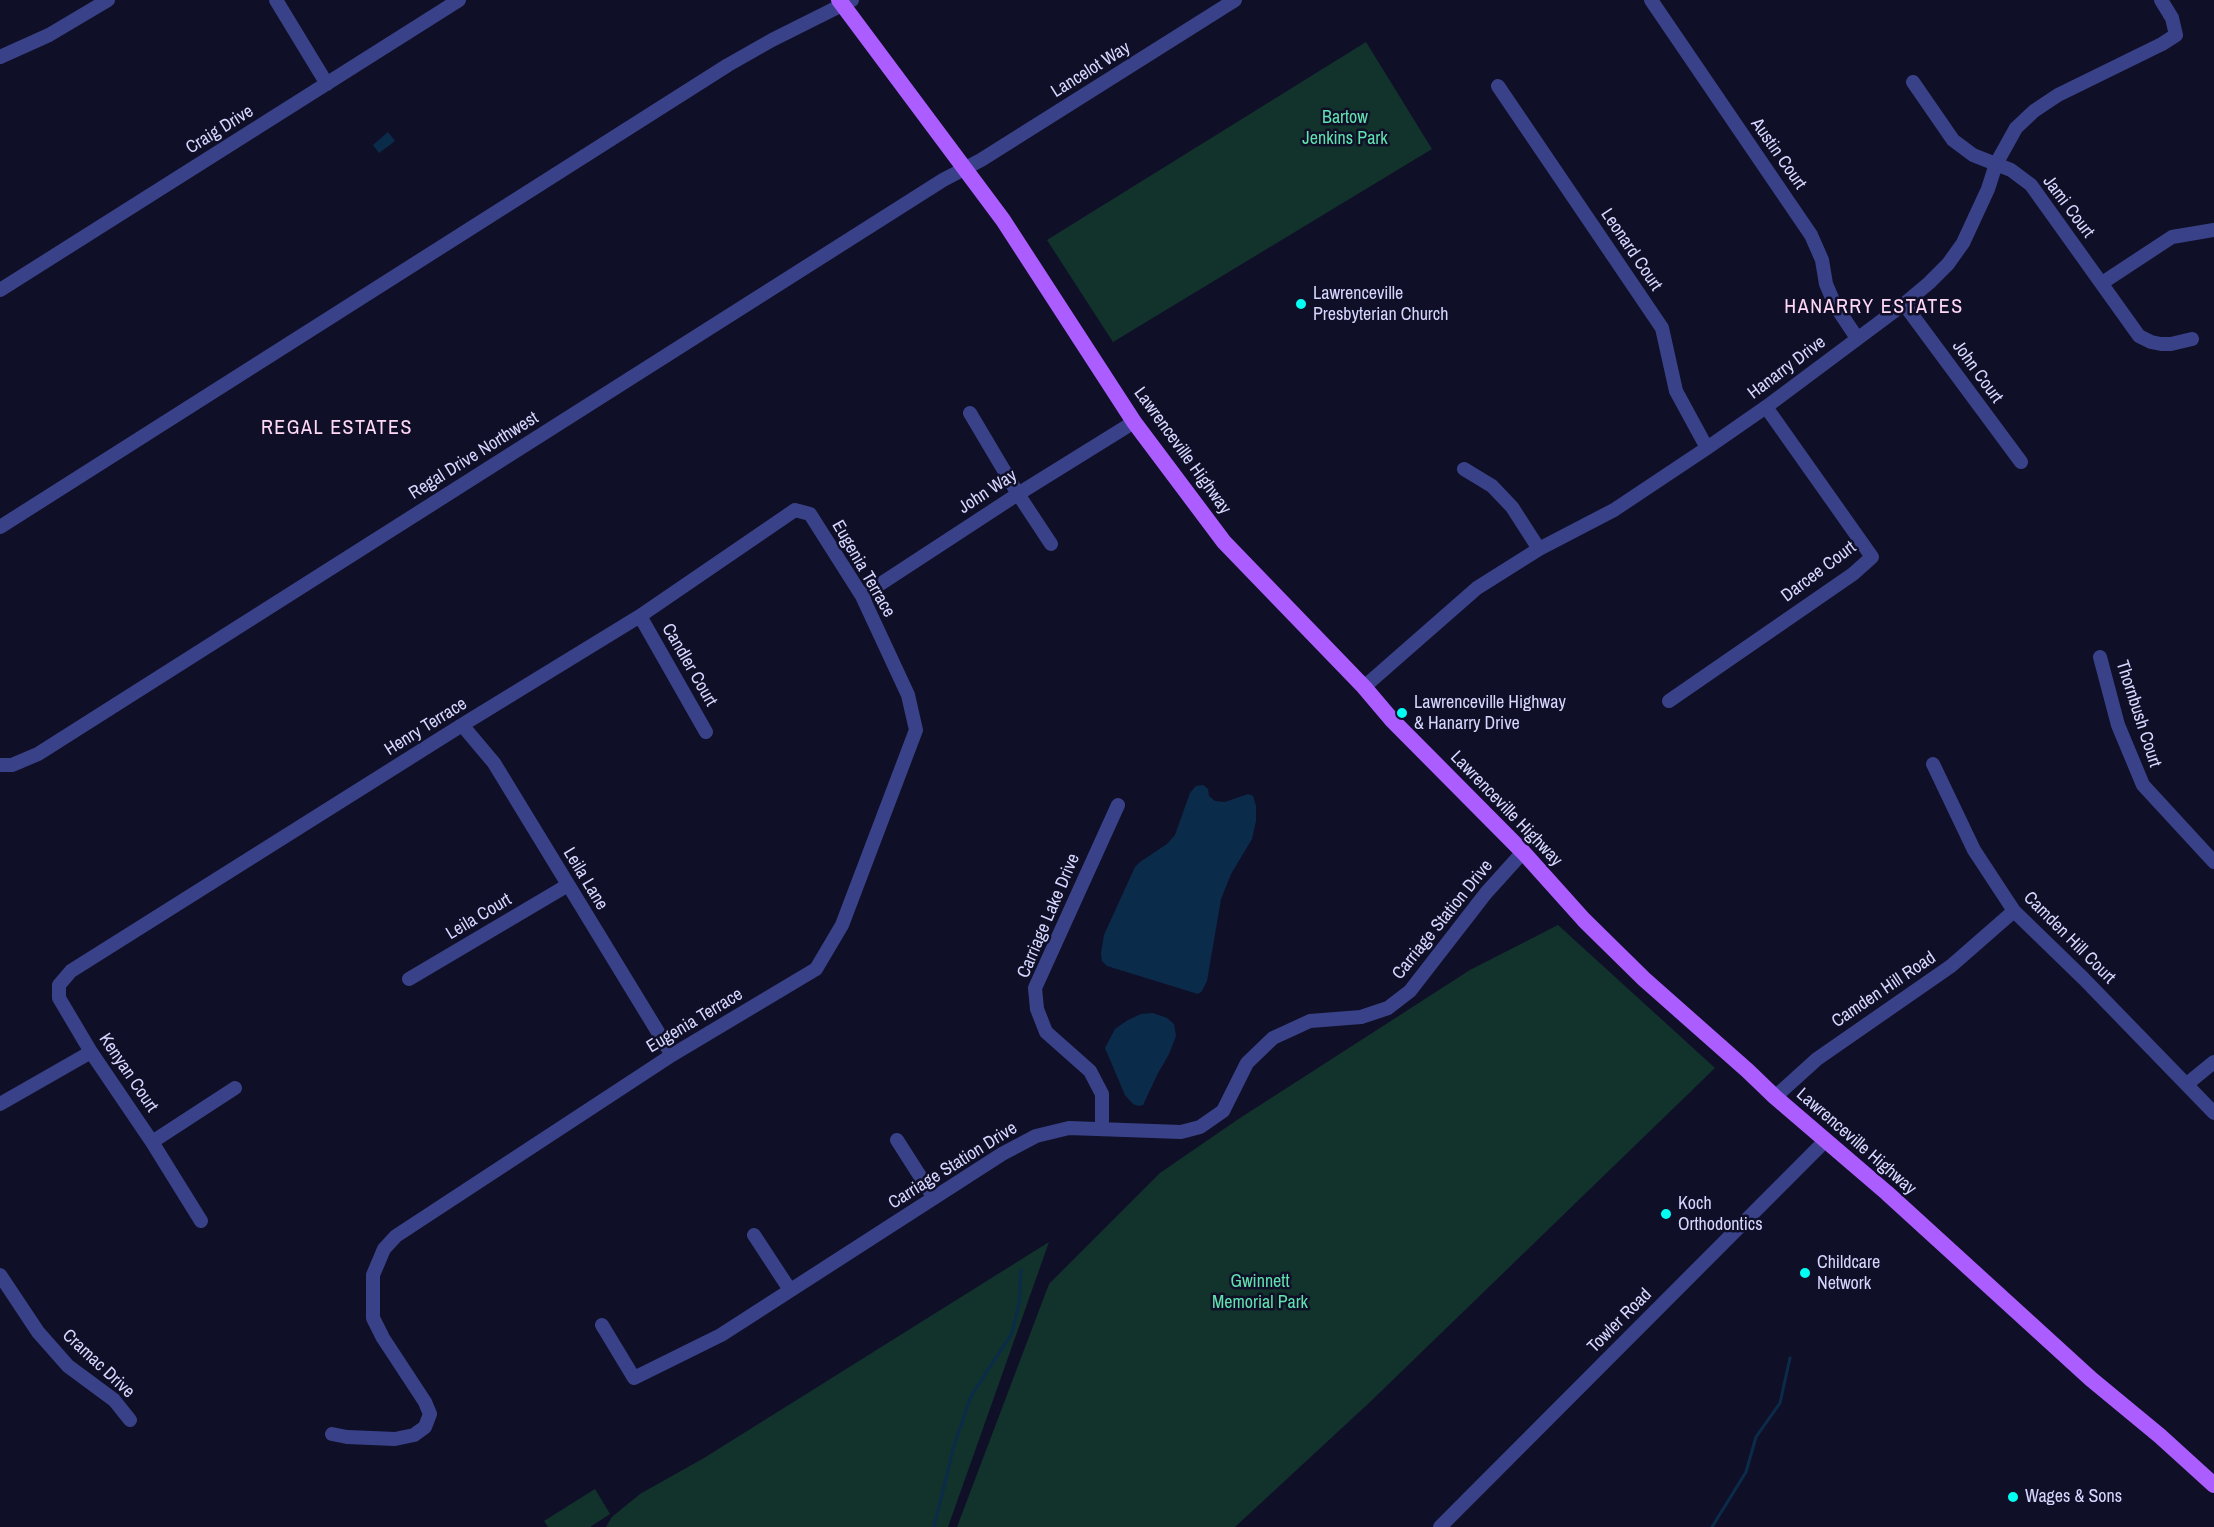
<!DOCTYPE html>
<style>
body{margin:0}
canvas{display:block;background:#100f28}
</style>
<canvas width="2214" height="1527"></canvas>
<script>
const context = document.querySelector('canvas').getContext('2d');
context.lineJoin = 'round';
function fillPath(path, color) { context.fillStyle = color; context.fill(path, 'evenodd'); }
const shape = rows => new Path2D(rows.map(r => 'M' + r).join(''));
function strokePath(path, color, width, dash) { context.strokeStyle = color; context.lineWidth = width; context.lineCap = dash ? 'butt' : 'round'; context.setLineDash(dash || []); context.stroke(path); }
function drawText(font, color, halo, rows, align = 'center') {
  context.font = font + ' "Archivo Narrow",sans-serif'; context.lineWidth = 5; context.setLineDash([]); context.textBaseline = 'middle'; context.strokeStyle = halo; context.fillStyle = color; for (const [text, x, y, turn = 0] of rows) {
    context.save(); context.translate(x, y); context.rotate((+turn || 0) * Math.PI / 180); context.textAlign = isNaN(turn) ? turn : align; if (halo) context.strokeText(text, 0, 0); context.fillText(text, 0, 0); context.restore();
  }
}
fillPath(shape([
 [1366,42,1432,149,1113,342,1047,240],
 [1558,925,1715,1068,1370,1402,1235,1527,957,1527,1049,1284,1160,1173,1237,1120,1470,970],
 [1049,1242,948,1527,606,1527,612,1517,640,1494,704,1458],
 [595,1489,610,1514,590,1527,548,1527,544,1521]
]), '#12322c');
fillPath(shape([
 [388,132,395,141,379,153,373,145],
 [1203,785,1208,789,1209,796,1215,801,1225,802,1248,794,1253,796,1256,806,1256,821,1252,839,1231,874,1221,899,1207,981,1202,991,1198,994,1107,966,1102,961,1101,953,1104,935,1135,867,1140,862,1167,844,1175,835,1190,793,1196,786],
 [1153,1013,1167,1018,1174,1024,1176,1036,1169,1054,1157,1075,1143,1105,1138,1106,1133,1104,1125,1095,1105,1048,1115,1029,1128,1020,1141,1014]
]), '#0b2b4b');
strokePath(shape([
 [934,1527,954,1446,971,1396,1012,1333,1019,1304,1021,1270],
 [1712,1527,1746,1472,1756,1437,1780,1403,1790,1358]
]), '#0b2b4b', 3);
strokePath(shape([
 [276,0,327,84],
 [1651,0,1811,235,1822,260,1826,284,1835,305,1857,338],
 [0,57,49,35,108,0],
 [1913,82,1953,140,1973,155,2011,170,2031,185,2139,336,2151,342,2161,344,2171,344,2192,339],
 [1498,86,1662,328,1676,391,1707,448],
 [2102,283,2172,237,2214,230],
 [0,290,459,0],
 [1904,304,2021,462],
 [970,413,1018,494,1051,544],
 [1464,469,1492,486,1512,507,1539,549],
 [0,527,728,65,772,40,852,0],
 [862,596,1018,494,1134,422],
 [640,616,706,732],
 [2100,657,2118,725,2143,785,2214,862],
 [1364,687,1477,588,1539,549,1614,510,1707,448,1766,407,1904,304,1929,283,1948,264,1963,243,1988,189,1996,164,2016,128,2034,111,2058,95,2162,44,2176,35,2172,18,2161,0],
 [1669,701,1853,574,1872,557,1766,407],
 [462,725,494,763,672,1055],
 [1933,764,1974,850,2014,911,2084,979,2214,1113],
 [0,765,12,765,38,754,943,180,981,160,1235,0],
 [409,979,568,885],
 [2187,1084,2214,1062],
 [1775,1097,1817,1059,1951,966,2014,911],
 [0,1104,91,1052],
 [1102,1129,1102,1094,1090,1071,1046,1032,1037,1009,1035,988,1118,805],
 [897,1140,934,1198],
 [152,1142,235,1088],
 [201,1221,152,1142,91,1052,59,998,59,985,71,971,462,725,640,616,795,510,810,514,862,596,908,695,916,730,842,925,816,969,672,1055,396,1236,384,1249,373,1275,373,1318,383,1338,425,1402,430,1414,425,1427,414,1435,395,1439,347,1437,332,1434],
 [754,1235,790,1290],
 [0,1275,38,1332,68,1366,114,1400,130,1420],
 [602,1325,634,1378,721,1335,1002,1154,1036,1136,1069,1128,1181,1132,1200,1127,1223,1111,1247,1063,1273,1038,1310,1021,1361,1017,1388,1008,1410,991,1486,893,1523,852],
 [1440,1527,1825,1141]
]), '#394288', 14);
strokePath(shape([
 [839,0,1003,220,1134,422,1224,542,1364,687,1392,720,1523,852,1584,920,1644,979,1748,1071,1775,1097,1887,1193,2091,1379,2160,1436,2214,1485]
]), '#ab5dff', 16);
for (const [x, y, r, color] of [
 [1301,304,6,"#02fff4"],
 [1402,713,6,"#02fff4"],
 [1666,1214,6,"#02fff4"],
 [1805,1273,6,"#02fff4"],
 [2013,1497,6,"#02fff4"]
]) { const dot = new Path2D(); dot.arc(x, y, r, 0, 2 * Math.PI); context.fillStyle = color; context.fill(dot); strokePath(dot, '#100f28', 2); }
drawText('18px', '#d6d7ff', '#100f28', [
 ["Lancelot Way",1091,70,-32],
 ["Craig Drive",220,130,-32],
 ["Austin Court",1778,154,55],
 ["Jami Court",2068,207,53],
 ["Leonard Court",1631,250,56],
 ["Hanarry Drive",1787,368,-37],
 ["John Court",1977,372,54],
 ["Lawrenceville Highway",1182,451,54],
 ["Regal Drive Northwest",474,456,-32],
 ["John Way",988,492,-33],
 ["Eugenia Terrace",863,569,60],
 ["Darcee Court",1819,572,-37],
 ["Candler Court",689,665,60],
 ["Thornbush Court",2138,714,72],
 ["Henry Terrace",426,727,-32],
 ["Lawrenceville Highway",1506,809,46],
 ["Leila Lane",585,879,59],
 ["Carriage Lake Drive",1049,916,-67],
 ["Leila Court",479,917,-31],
 ["Carriage Station Drive",1443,920,-51],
 ["Camden Hill Court",2069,938,45],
 ["Camden Hill Road",1884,990,-34],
 ["Eugenia Terrace",695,1021,-31],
 ["Kenyan Court",128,1073,56],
 ["Lawrenceville Highway",1856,1142,41],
 ["Carriage Station Drive",953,1166,-32],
 ["Towler Road",1620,1321,-45],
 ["Cramac Drive",98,1364,43]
]);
drawText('18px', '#5fe2ae', '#100f28', [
 ["Bartow",1345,118],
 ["Jenkins Park",1345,139],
 ["Gwinnett",1260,1282],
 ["Memorial Park",1260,1303]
]);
drawText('18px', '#d6d7ff', '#100f28', [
 ["Lawrenceville",1313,294],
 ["Presbyterian Church",1313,315],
 ["Lawrenceville Highway",1414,703],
 ["& Hanarry Drive",1414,724],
 ["Koch",1678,1204],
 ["Orthodontics",1678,1225],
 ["Childcare",1817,1263],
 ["Network",1817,1284],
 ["Wages & Sons",2025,1497]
], 'left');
context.letterSpacing = '1.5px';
drawText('20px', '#ffd8f6', '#100f28', [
 ["HANARRY ESTATES",1874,308],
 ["REGAL ESTATES",337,429]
]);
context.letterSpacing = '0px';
</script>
